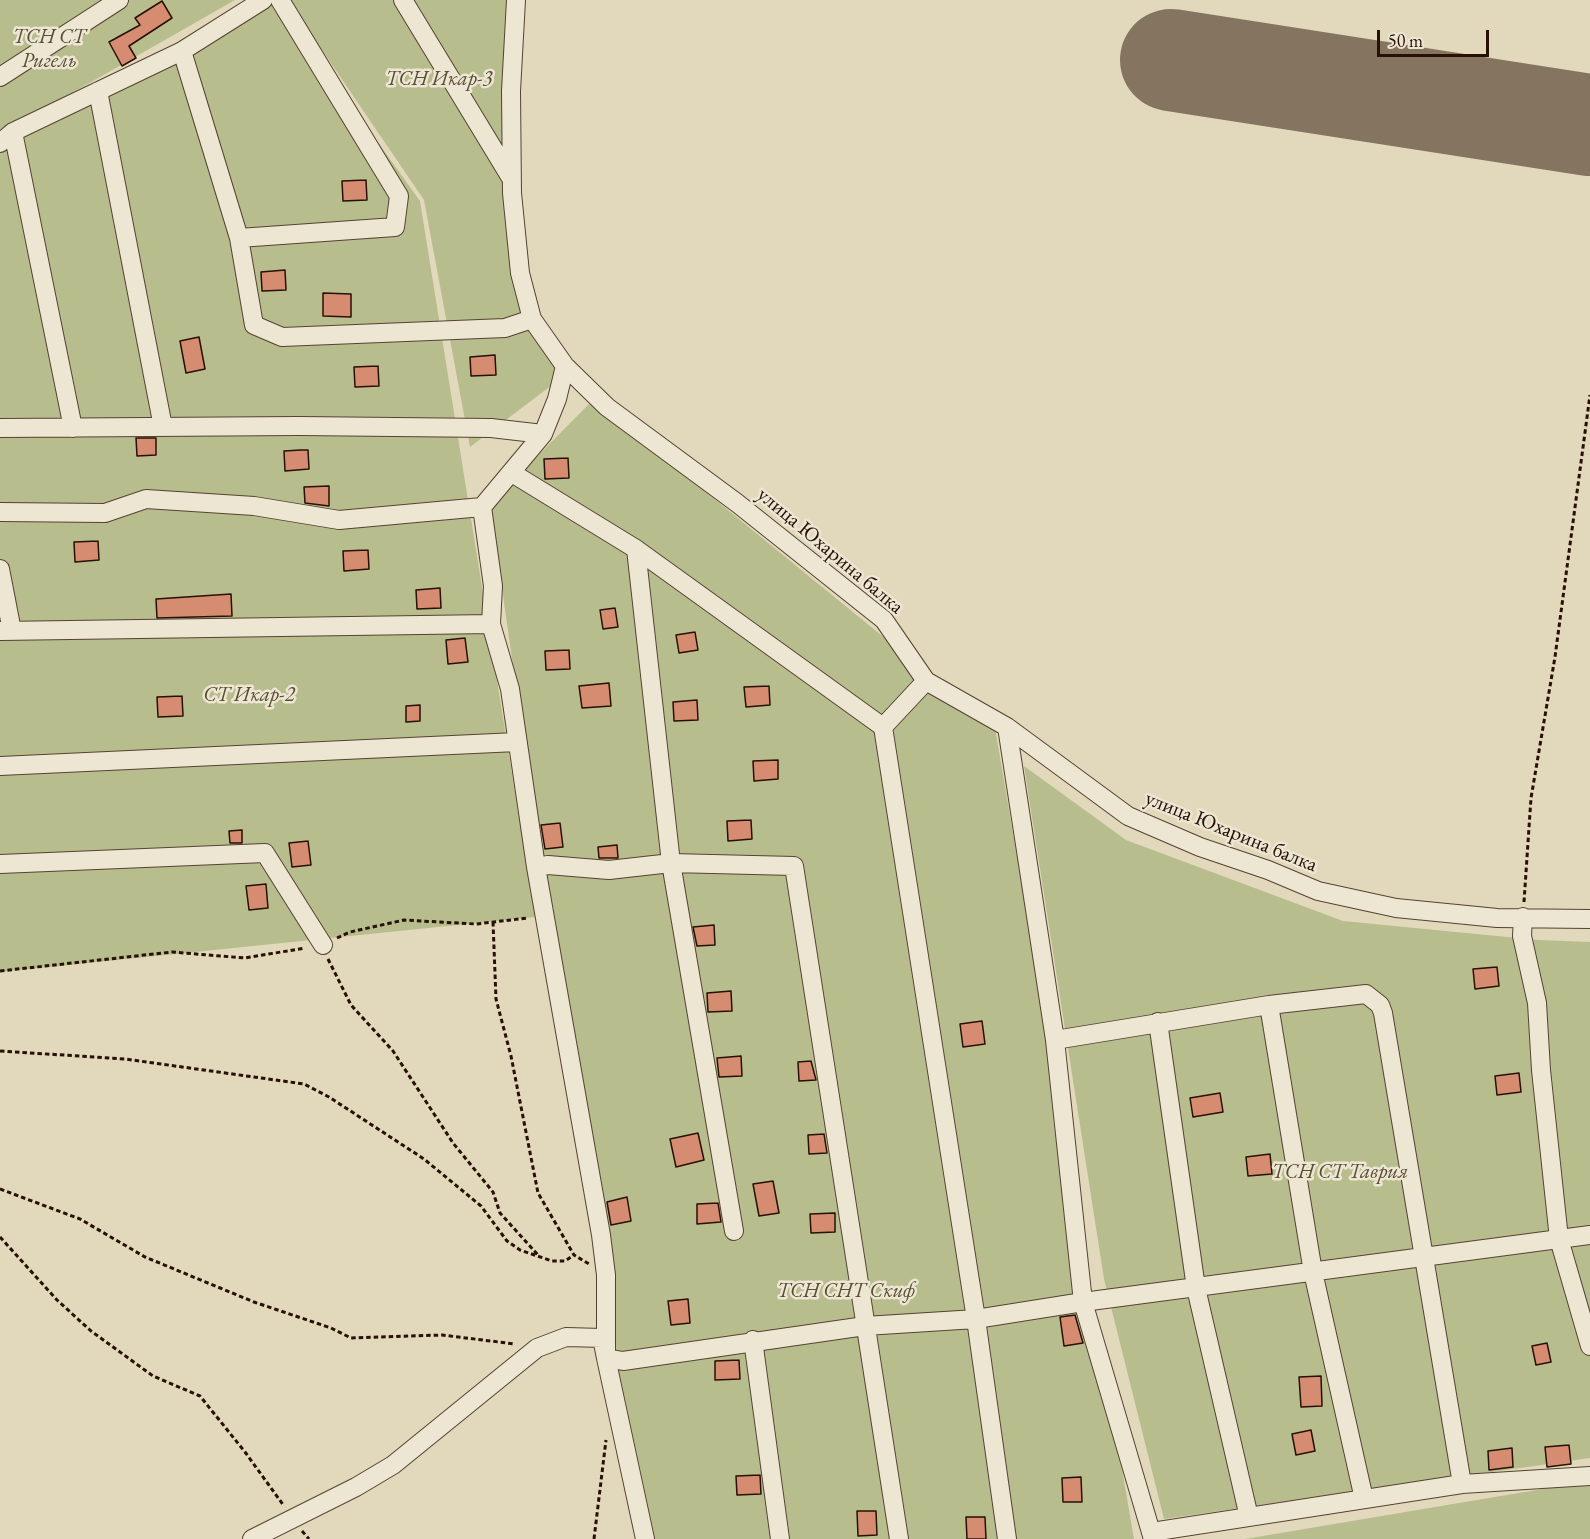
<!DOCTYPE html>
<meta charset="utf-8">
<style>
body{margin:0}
#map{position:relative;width:1590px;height:1539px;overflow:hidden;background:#e2d8bb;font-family:"EB Garamond",serif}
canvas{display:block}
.scale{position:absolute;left:1377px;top:30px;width:112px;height:27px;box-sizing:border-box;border:3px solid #271004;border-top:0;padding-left:8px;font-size:18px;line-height:21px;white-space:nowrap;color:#271004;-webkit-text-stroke:4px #ece6d3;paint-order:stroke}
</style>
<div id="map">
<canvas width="1590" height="1539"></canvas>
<div class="scale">50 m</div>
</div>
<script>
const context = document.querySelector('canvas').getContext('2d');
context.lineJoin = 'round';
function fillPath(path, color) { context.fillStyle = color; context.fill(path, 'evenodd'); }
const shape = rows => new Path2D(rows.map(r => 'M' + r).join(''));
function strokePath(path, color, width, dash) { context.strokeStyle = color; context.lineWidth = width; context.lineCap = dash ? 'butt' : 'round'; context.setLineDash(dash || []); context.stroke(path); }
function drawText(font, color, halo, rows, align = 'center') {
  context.font = font + ' "EB Garamond",serif'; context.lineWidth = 5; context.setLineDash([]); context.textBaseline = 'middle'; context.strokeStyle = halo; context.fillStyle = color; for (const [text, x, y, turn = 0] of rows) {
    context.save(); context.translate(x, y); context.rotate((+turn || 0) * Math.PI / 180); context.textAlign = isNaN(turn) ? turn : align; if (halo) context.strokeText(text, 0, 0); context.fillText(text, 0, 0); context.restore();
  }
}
fillPath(shape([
 [0,0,235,0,0,134],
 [255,0,276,0,420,201,535,917,0,972,0,148],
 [288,0,518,0,522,244,537,315,560,379,470,447,424,200],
 [593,400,995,728,1134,1539,637,1539,490,504],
 [1024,766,1126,840,1343,921,1538,940,1590,942,1590,1458,1164,1519,1104,1279],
 [1590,1481,1590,1539,1245,1539]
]), '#b8bd8d');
strokePath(shape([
 [1171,60,1590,125]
]), '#847460', 102);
const building = shape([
 [162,1,172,18,129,46,136,58,122,66,109,42,140,25,135,18,162,1],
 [366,180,367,200,343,201,342,181,366,180],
 [285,270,286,290,262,291,261,272,285,270],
 [323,293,351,294,351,317,323,316,323,293],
 [199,337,205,369,186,373,180,341,199,337],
 [495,355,496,375,471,376,470,357,495,355],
 [378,366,379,386,355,387,354,367,378,366],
 [136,438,156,438,156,455,137,456,136,438],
 [301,450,308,450,309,469,285,471,284,451,301,450],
 [568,458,569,478,545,479,544,459,568,458],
 [329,486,329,506,305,503,304,487,329,486],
 [98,541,99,560,75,562,74,542,98,541],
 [368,550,369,569,344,571,343,551,368,550],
 [440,588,441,608,417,609,416,590,440,588],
 [231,594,232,616,157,618,156,599,231,594],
 [615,608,618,627,603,629,600,610,615,608],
 [695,632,698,650,679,653,676,635,695,632],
 [465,638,468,662,448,664,446,640,465,638],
 [569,650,570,669,546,670,545,651,569,650],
 [609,683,611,706,582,708,579,686,609,683],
 [769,686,770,705,746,707,744,687,769,686],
 [182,696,183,716,158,717,157,697,182,696],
 [697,700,698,720,674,721,673,702,697,700],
 [420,705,420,721,406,722,406,706,420,705],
 [778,760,778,779,754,781,753,761,778,760],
 [751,820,752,839,728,841,727,821,751,820],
 [560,823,563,847,545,849,541,825,560,823],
 [242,830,242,843,230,843,229,831,242,830],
 [308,841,311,865,292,867,289,843,308,841],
 [617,845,618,858,599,858,598,847,617,845],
 [266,884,268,908,249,910,246,886,266,884],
 [714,925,715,945,697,946,693,927,714,925],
 [1497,967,1499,986,1475,989,1473,969,1497,967],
 [731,991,732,1011,708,1012,707,993,731,991],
 [982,1021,985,1044,963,1047,960,1024,982,1021],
 [741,1056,742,1076,719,1077,717,1058,741,1056],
 [811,1061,816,1080,799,1081,798,1062,811,1061],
 [1519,1073,1521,1092,1497,1095,1495,1076,1519,1073],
 [1220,1093,1223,1112,1193,1117,1190,1098,1220,1093],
 [698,1133,704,1160,676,1167,670,1139,698,1133],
 [824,1134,827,1153,809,1154,808,1135,824,1134],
 [1270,1154,1272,1174,1248,1176,1246,1157,1270,1154],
 [773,1181,779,1213,759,1216,753,1184,773,1181],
 [627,1197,631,1221,611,1225,607,1202,627,1197],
 [718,1203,721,1222,697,1224,697,1204,718,1203],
 [835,1213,835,1232,811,1233,810,1214,835,1213],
 [688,1299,690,1323,671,1325,668,1301,688,1299],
 [1075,1315,1083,1343,1064,1346,1060,1317,1075,1315],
 [1547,1343,1551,1362,1536,1365,1532,1346,1547,1343],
 [739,1360,740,1379,715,1380,715,1361,739,1360],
 [1321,1376,1322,1406,1301,1407,1299,1377,1321,1376],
 [1311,1430,1315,1451,1296,1455,1292,1434,1311,1430],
 [1569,1445,1571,1464,1547,1467,1545,1447,1569,1445],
 [1512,1448,1513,1467,1489,1470,1488,1451,1512,1448],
 [760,1475,761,1494,737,1495,736,1476,760,1475],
 [1081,1477,1082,1502,1063,1502,1062,1478,1081,1477],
 [857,1511,876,1511,877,1535,858,1536,857,1511],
 [966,1517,985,1517,986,1539,967,1539,966,1517]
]);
fillPath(building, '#d58c70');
strokePath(building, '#271004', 1.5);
const minor = shape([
 [403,0,511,178],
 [516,0,511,91,512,193,520,273,532,319,565,366,607,407,737,503,884,620,926,681,1007,727,1128,816,1200,847,1268,870,1318,891,1396,908,1497,918,1590,919],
 [182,51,239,238,254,325,282,337,505,328,532,319],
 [0,77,119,0],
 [98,91,163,427],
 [13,132,73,428],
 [0,143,13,132,182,51,263,0],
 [239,238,395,227,399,196,280,0],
 [565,366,557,399,543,434,482,507,493,586,491,624,510,689,536,867,601,1235,606,1275,606,1358,645,1539],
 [0,428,299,426,491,428,543,434],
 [512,473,636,549,671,863,734,1231],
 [0,512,105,513,146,499,254,506,339,520,482,507],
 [636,549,883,727],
 [0,569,12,631],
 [0,631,491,624],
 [926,681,883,727,976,1319,1007,1539],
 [1007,727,1055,1040,1083,1302,1153,1539],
 [0,766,517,742],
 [0,864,265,853,323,945],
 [536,867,548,865,609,870,671,863,794,866,899,1539],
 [1523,917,1522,936,1537,1003,1541,1070,1559,1239,1590,1346],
 [1269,1005,1313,1272,1364,1499],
 [1158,1022,1196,1288,1249,1517],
 [1055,1040,1269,1005,1366,994,1380,1005,1383,1013,1462,1484],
 [753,1340,780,1539],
 [1152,1532,1462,1484,1590,1476],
 [252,1539,356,1487,393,1465,537,1348,566,1337,602,1338,606,1358,623,1361,865,1326,976,1319,1083,1302,1590,1235]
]);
strokePath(minor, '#564232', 20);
strokePath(shape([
 [1524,902,1531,798,1555,657,1590,395],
 [493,922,496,999,511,1056,538,1193,574,1255,589,1264],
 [337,938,350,932,404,920,476,924,528,918],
 [328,959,351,1005,393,1051,453,1143,493,1192,500,1213,538,1255],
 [0,971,172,952,245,958,305,948],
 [0,1051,125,1059,304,1084,329,1097,424,1159,481,1206,507,1241,520,1250,552,1261,565,1261,574,1255],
 [0,1189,80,1219,145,1257,254,1302,331,1328,351,1338,442,1335,515,1344],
 [0,1237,57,1300,91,1331,153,1376,200,1396,245,1452,284,1506],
 [302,1531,309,1539],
 [594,1539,606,1440]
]), '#271004', 3, [4.5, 3]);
strokePath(minor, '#ece6d3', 18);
drawText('italic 21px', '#5a4d34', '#ece6d3', [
 ["ТСН СТ",49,37],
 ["Ригель",49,61],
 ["ТСН Икар-3",439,79],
 ["СТ Икар-2",249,695],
 ["ТСН СТ Таврия",1340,1172],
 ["ТСН СНТ Скиф",846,1291]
]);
drawText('21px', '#271004', '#ece6d3', [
 ["улица Юхарина балка",830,551,40],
 ["улица Юхарина балка",1231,832,22]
]);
</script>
